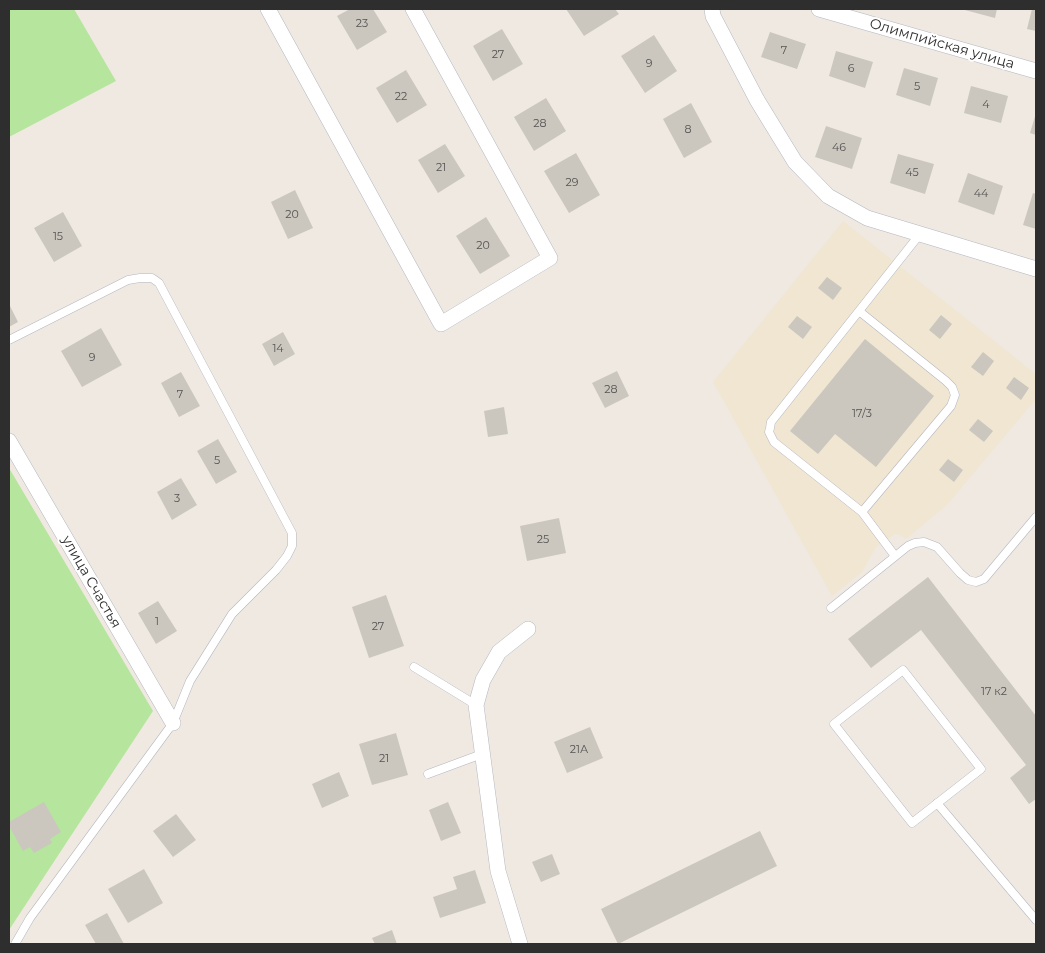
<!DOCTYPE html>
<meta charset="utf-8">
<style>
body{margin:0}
#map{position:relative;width:1045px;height:953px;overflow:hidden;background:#efe9e1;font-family:Montserrat,sans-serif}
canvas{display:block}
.frame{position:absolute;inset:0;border:10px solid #2e2e2e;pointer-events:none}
</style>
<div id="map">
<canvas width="1045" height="953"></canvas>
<div class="frame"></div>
</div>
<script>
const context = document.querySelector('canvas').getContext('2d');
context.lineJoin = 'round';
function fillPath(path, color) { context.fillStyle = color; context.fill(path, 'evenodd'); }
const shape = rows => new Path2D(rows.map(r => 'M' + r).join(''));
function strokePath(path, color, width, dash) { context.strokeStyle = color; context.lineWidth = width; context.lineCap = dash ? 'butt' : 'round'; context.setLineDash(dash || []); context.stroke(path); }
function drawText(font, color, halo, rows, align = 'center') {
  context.font = font + ' Montserrat,sans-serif'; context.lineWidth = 4; context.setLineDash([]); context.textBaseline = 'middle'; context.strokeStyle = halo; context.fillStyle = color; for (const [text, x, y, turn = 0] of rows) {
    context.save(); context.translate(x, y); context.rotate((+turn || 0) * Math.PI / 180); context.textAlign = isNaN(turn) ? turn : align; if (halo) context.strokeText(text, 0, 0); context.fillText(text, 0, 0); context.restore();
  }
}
fillPath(shape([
 [843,221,1036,374,1036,399,947,505,906,539,900,535,895,534,876,547,862,572,832,596,713,382]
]), '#f0e6d1');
fillPath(shape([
 [9,9,74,9,116,81,9,137],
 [9,468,153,711,9,930]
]), '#b6e59e');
fillPath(shape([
 [350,9,373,9,387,32,357,50,337,16],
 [566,9,615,9,619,14,584,36],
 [961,9,997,9,995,18],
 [1032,9,1036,9,1036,31,1027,29],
 [502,29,523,64,493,81,473,46],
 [770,32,806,44,797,69,761,57],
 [654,35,677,71,645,93,621,56],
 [836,51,873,62,865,88,829,76],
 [904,68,938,78,930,106,896,95],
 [406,70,427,105,397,123,376,88],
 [971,86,1008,96,1001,123,964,113],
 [546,98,566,131,534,151,514,117],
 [691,103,712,142,684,158,663,119],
 [1036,113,1036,135,1030,133],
 [826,126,862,138,852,169,815,157],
 [445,144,465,176,438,193,418,160],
 [576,153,600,195,569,213,544,171],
 [898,154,934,164,925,194,890,183],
 [968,173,1003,186,994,215,958,202],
 [295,190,313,228,288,239,271,202],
 [1033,193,1036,194,1036,229,1023,225],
 [63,212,82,246,54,262,34,228],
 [486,217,510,256,480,274,456,236],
 [827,277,842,288,833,300,818,288],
 [9,304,18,322,9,327],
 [941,315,952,324,940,339,929,330],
 [797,316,812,327,803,339,788,327],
 [101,328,122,365,82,387,61,351],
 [283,332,295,354,274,366,262,344],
 [865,339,934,396,876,467,835,434,818,454,790,431],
 [983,352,994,361,983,376,971,367],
 [617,371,629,396,605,408,592,383],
 [181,372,200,406,179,417,161,383],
 [1014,377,1029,388,1021,400,1006,388],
 [504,407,508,434,488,437,484,411],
 [978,419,993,431,984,442,969,430],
 [218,439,237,472,216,484,197,451],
 [948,459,963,470,954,482,939,470],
 [181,478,197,505,172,520,157,492],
 [559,518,566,553,527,561,520,526],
 [928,577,1036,716,1036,799,1029,804,1010,778,1026,765,921,630,871,668,848,639],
 [386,595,404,646,369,658,352,607],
 [158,601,177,631,156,644,138,613],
 [590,727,603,758,567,773,554,742],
 [396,733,408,775,372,785,359,744],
 [339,772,349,796,322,808,312,784],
 [44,802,61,832,50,839,52,843,34,853,30,847,23,851,9,826,9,822],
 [448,802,461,833,441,841,429,810],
 [176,814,196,840,173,857,153,831],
 [760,831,777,866,618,944,601,909],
 [552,854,560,874,541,882,532,862],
 [144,869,163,903,128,923,108,889],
 [475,870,486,903,440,918,433,897,457,889,453,877],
 [107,913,124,944,96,944,85,925],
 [392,930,397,944,375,944,372,938]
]), '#cbc7bf');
const service = shape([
 [859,311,946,381,952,387,955,395,951,406,862,512],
 [9,340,128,280,140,278,152,278,159,283,292,533,292,546,287,556,276,570,232,614,190,681,173,723,30,918,15,944],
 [895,556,862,512,774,442,769,432,770,428,771,422,920,234],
 [831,608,908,546,915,543,924,542,937,547,960,573,968,580,976,582,984,579,1036,517],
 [414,667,476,705],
 [903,670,981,769,912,823,834,724,903,670],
 [428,774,482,754],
 [937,803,1036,920]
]);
const minor = shape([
 [268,9,441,324,550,258,413,9],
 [712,9,713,16,757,100,795,162,828,196,867,218,1036,269],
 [819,9,1036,71],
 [9,441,173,723],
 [520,944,498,871,476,705,483,680,499,652,528,629]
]);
strokePath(service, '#b4b7c1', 9);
strokePath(minor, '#b4b7c1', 16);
strokePath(service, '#fff', 8);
strokePath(minor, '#fff', 15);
drawText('11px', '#555452', null, [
 ["23",362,24],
 ["7",784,51],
 ["27",498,55],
 ["9",649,64],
 ["6",851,69],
 ["5",917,87],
 ["22",401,97],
 ["4",986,105],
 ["28",540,124],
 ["8",688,130],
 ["46",839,148],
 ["21",441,168],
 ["45",912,173],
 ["29",572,183],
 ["44",981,194],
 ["20",292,215],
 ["15",58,237],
 ["20",483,246],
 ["14",278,349],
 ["9",92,358],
 ["28",611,390],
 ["7",180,395],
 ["17/3",862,414],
 ["5",217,461],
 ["3",177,499],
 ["25",543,540],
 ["1",157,622],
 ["27",378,627],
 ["17 к2",994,692],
 ["21А",579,750],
 ["21",384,759]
]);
drawText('14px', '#2e2e2e', '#fff', [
 ["Олимпийская улица",942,44,16],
 ["улица Счастья",91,582,60]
]);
</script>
